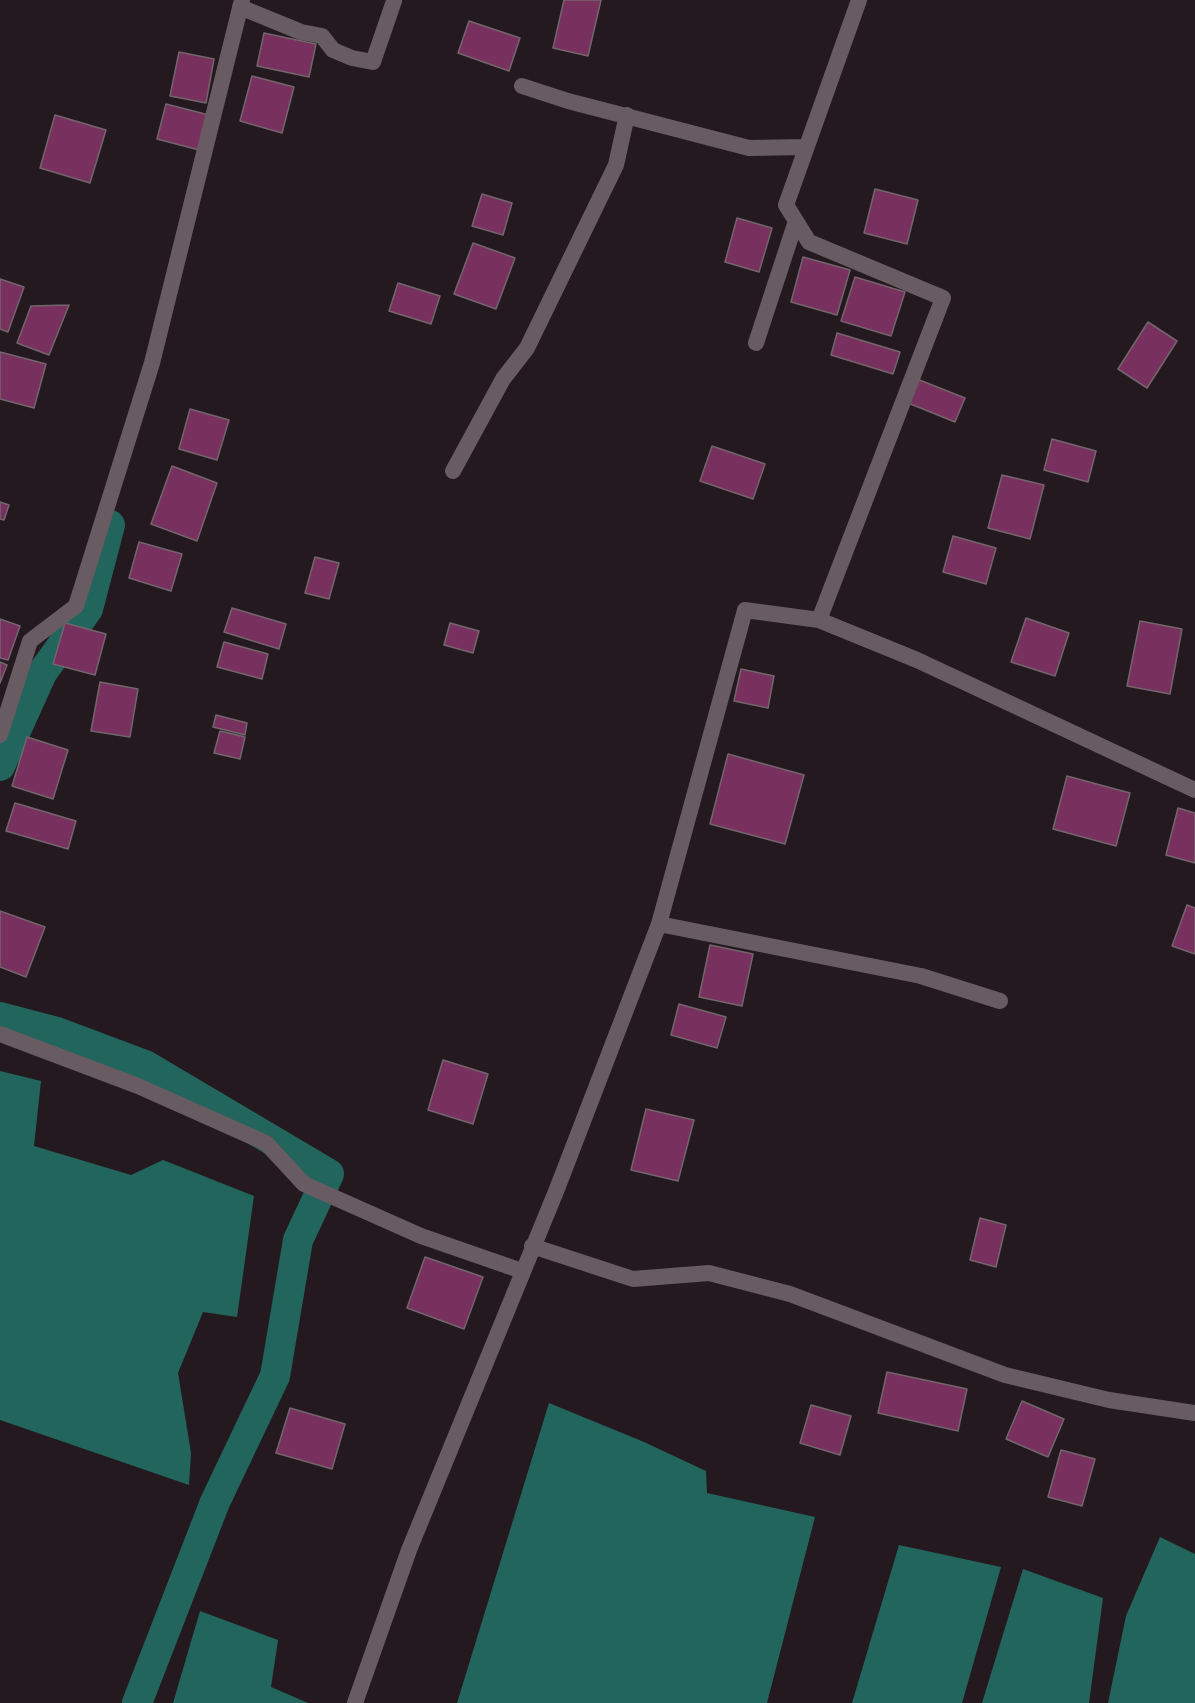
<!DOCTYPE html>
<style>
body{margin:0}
canvas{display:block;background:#24191f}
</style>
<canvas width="1195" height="1703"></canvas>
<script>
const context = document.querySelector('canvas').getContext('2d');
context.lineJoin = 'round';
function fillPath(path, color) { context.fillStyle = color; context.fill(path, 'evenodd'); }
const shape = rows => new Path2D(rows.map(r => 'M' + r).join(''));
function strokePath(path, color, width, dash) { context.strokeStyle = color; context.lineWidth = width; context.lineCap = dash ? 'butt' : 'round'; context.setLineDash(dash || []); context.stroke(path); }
fillPath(shape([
 [0,1071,41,1081,34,1146,131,1175,163,1160,254,1196,237,1317,203,1312,178,1373,191,1453,189,1485,0,1420],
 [549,1403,644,1442,706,1471,707,1493,815,1517,767,1703,457,1703],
 [1160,1537,1195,1554,1195,1703,1108,1703,1126,1616],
 [899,1545,1001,1567,962,1703,852,1703],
 [1023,1569,1103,1598,1089,1703,982,1703],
 [200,1611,278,1640,271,1687,308,1703,173,1703]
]), '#22655c');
strokePath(shape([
 [0,766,42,673,88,609,110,525],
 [0,1017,57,1032,145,1065,329,1174,298,1240,275,1376,215,1502,137,1703]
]), '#22655c', 30);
const building = shape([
 [564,0,601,0,588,56,553,48,564,0],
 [469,21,520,38,509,71,458,53,469,21],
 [264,33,316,44,309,77,257,66,264,33],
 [179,52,214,59,206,103,170,96,179,52],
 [252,76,294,87,282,133,240,121,252,76],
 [166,104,209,115,199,150,157,139,166,104],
 [55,115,106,130,90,183,40,168,55,115],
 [875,189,918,200,907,244,864,233,875,189],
 [482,194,512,203,503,235,472,226,482,194],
 [737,218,772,228,759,272,725,262,737,218],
 [473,243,515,258,496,309,454,294,473,243],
 [803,257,850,270,837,315,791,302,803,257],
 [855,277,905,292,891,336,841,321,855,277],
 [0,279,24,287,8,332,0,329,0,279],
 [398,283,440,296,431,324,389,311,398,283],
 [69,305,49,355,17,343,31,306,69,305],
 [1148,322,1177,341,1147,388,1118,369,1148,322],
 [837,333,900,352,893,374,831,355,837,333],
 [0,352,46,364,34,408,0,399,0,352],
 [917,379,965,398,955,422,908,403,917,379],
 [190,409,229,420,217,460,179,449,190,409],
 [1052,439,1096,451,1088,482,1044,470,1052,439],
 [712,446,765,464,753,499,700,481,712,446],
 [172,466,217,483,197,541,151,524,172,466],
 [1002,475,1044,485,1030,539,988,528,1002,475],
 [0,502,9,505,4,520,0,519,0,502],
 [953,536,996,548,986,584,943,572,953,536],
 [139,542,182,554,171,591,129,578,139,542],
 [315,557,339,563,329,599,305,593,315,557],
 [232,608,286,624,279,649,224,632,232,608],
 [1026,618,1069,633,1055,676,1011,662,1026,618],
 [0,619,20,626,8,660,0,658,0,619],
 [1140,621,1182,629,1170,694,1127,686,1140,621],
 [65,623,106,634,95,675,53,664,65,623],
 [450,623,479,631,473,653,444,645,450,623],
 [224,642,268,654,262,679,217,667,224,642],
 [0,662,7,665,0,683,0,662],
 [741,669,774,676,768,708,734,701,741,669],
 [100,682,138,689,130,737,91,731,100,682],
 [216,715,247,723,245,735,213,727,216,715],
 [220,731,245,737,240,759,214,753,220,731],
 [27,737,68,750,53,799,12,786,27,737],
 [728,754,804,775,785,844,710,824,728,754],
 [1067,776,1130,793,1116,846,1053,829,1067,776],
 [15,803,76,821,68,849,6,831,15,803],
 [1178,808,1195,813,1195,863,1166,855,1178,808],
 [1187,905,1195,908,1195,954,1172,946,1187,905],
 [0,911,45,927,26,977,0,967,0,911],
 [710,945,753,954,742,1006,699,997,710,945],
 [679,1004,726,1017,717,1048,671,1035,679,1004],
 [443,1060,488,1074,473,1124,428,1110,443,1060],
 [646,1109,694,1120,678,1181,631,1170,646,1109],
 [980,1218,1006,1225,996,1267,970,1260,980,1218],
 [425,1257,483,1277,464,1329,407,1308,425,1257],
 [887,1372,967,1389,958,1431,878,1413,887,1372],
 [1022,1401,1064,1419,1048,1457,1006,1439,1022,1401],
 [811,1405,851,1416,840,1455,800,1443,811,1405],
 [290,1408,345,1424,332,1469,276,1453,290,1408],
 [1061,1450,1095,1459,1082,1506,1048,1497,1061,1450]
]);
fillPath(building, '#78315e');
strokePath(building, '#73656c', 1.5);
strokePath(shape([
 [240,7,301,32,322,36,333,50,352,58,373,62,394,1],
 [522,86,568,101,749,148,806,147],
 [756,343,796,221],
 [453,471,503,379,527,348,616,165,627,115],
 [819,620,943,298,809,242,786,205,859,0],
 [0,735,30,641,76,606,152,363,242,0],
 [659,924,921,976,1000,1001],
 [0,1034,138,1086,266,1143,304,1184,421,1236,522,1271],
 [532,1246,633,1279,709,1273,790,1294,1005,1375,1109,1400,1195,1413],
 [355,1703,409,1550,557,1189,659,924,745,610,819,620,917,660,1195,790]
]), '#695b62', 16);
</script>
